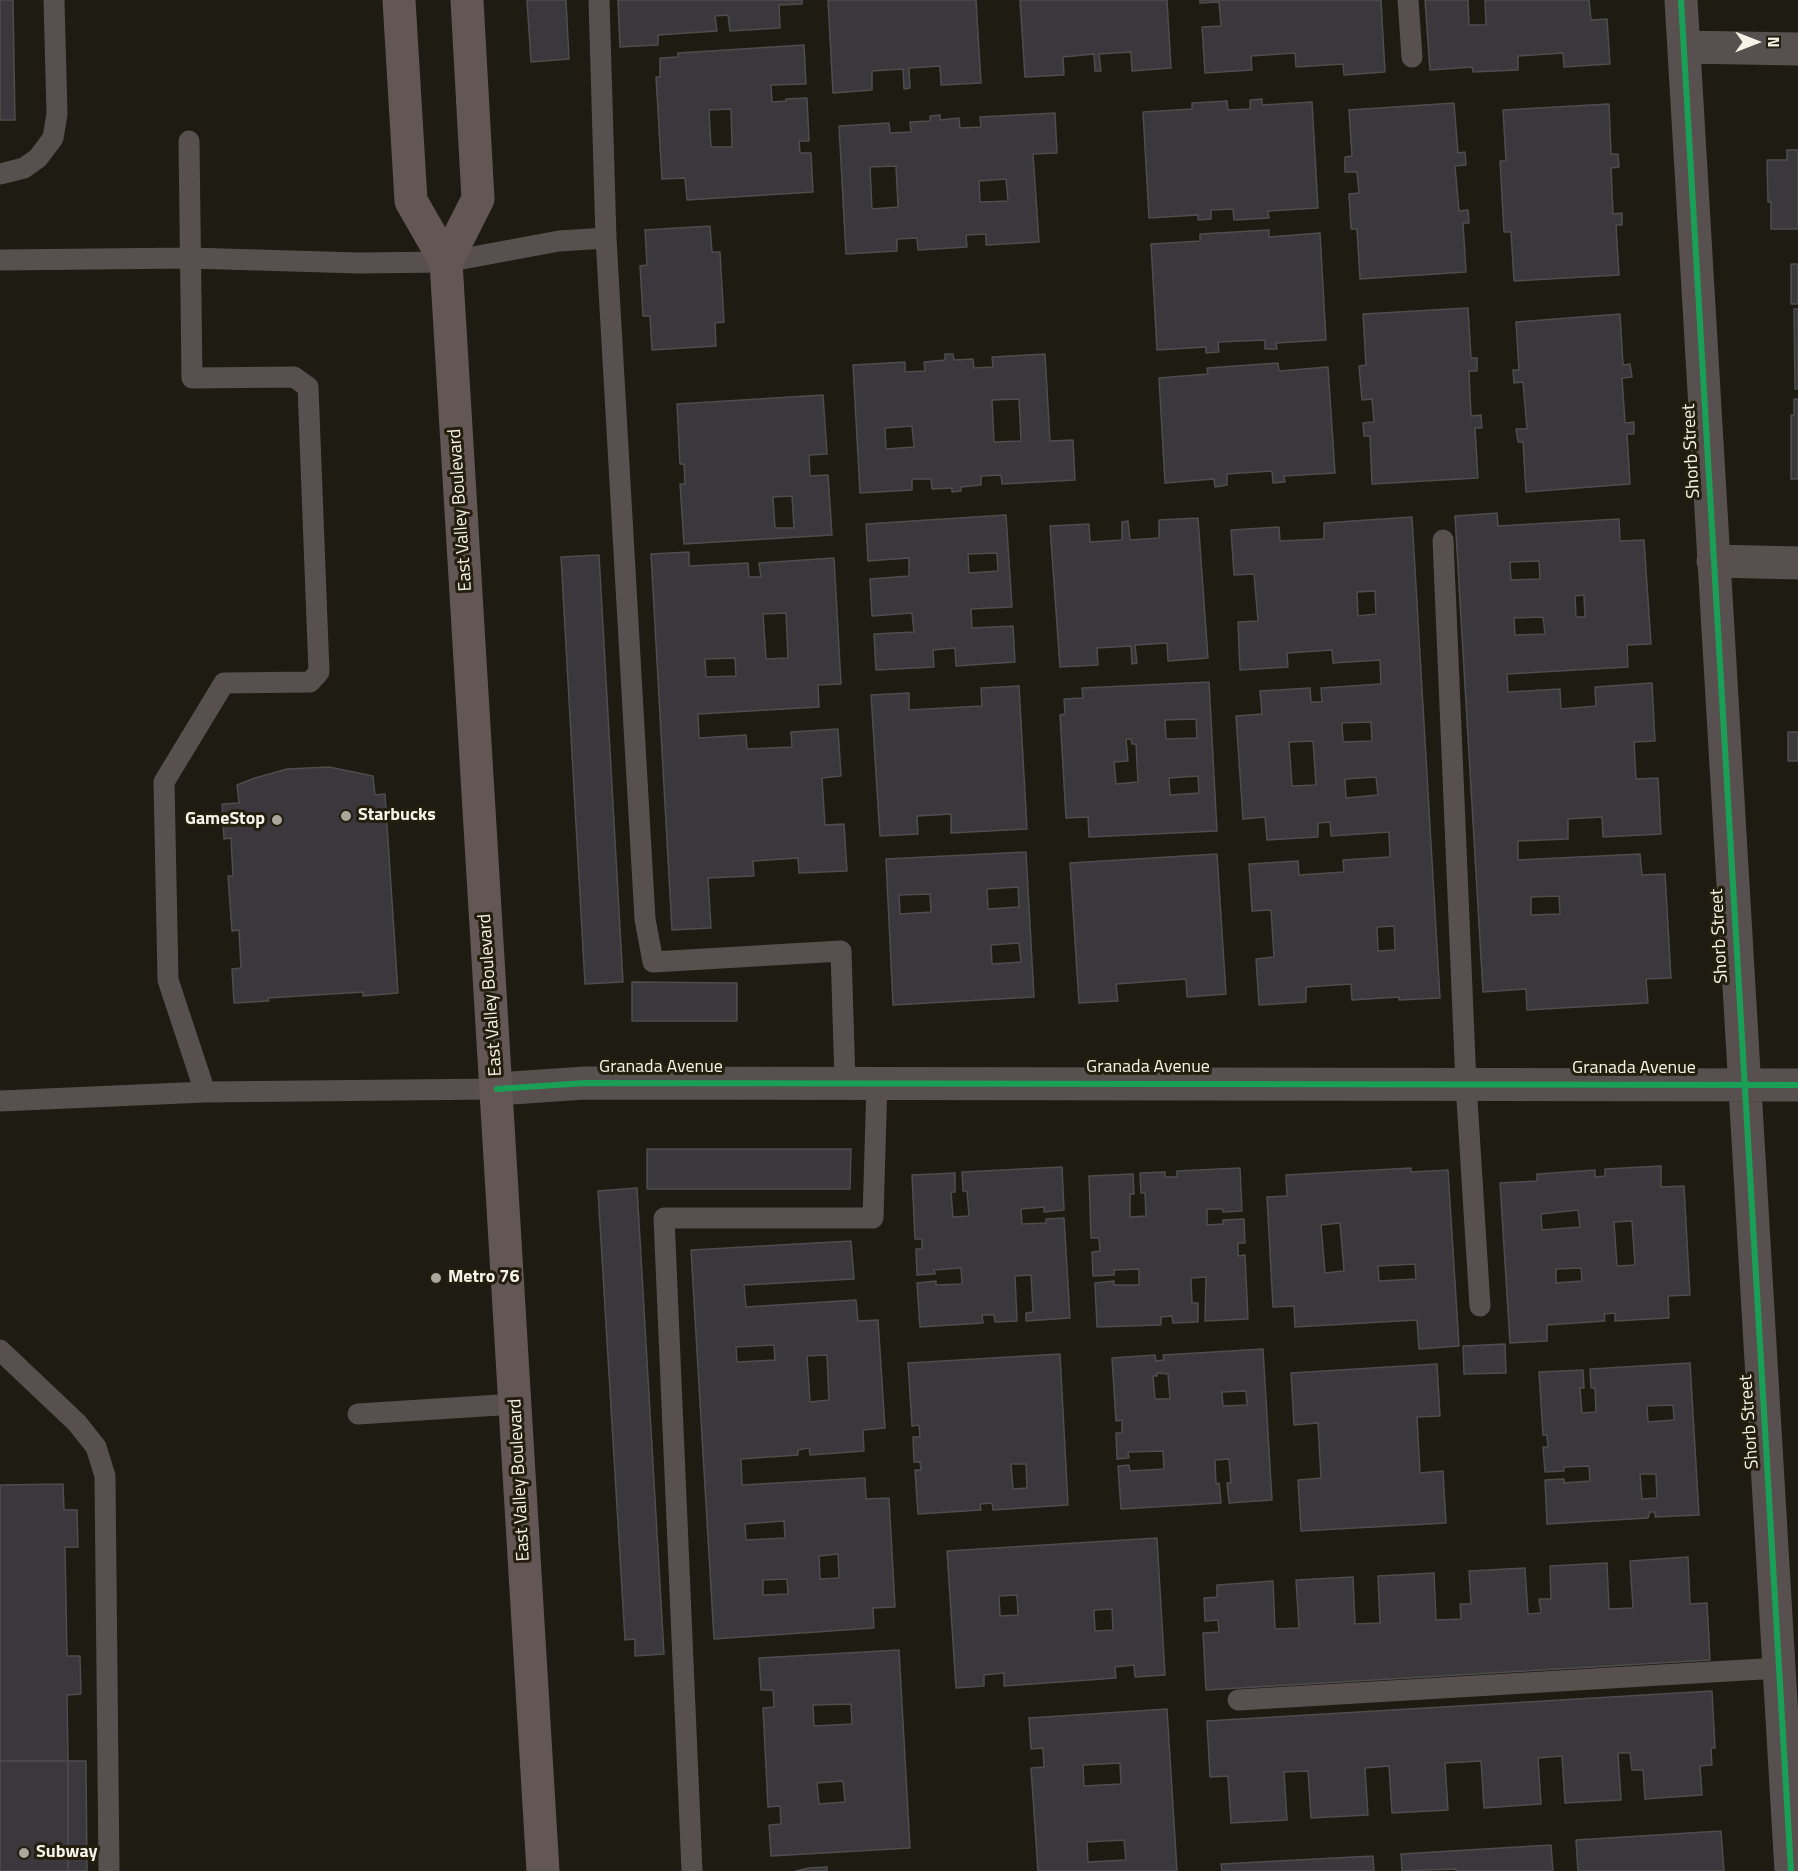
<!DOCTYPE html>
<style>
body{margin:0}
#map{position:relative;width:1798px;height:1871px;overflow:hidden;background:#1e1b12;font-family:"Titillium Web",sans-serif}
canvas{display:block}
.north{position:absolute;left:1726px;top:12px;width:60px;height:60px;-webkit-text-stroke:4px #231e0d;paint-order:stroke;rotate:90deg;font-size:16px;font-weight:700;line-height:24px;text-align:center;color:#f7f3e8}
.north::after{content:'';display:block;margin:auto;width:21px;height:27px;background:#f7f3e8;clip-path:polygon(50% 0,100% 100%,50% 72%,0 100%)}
</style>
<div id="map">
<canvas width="1798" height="1871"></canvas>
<div class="north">N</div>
</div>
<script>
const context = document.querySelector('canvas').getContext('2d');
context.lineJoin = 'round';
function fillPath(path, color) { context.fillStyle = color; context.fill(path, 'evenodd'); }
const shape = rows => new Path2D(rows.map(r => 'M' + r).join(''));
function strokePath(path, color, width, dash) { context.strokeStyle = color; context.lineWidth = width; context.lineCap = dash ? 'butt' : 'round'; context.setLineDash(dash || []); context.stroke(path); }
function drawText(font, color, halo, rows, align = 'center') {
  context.font = font + ' "Titillium Web",sans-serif'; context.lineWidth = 6; context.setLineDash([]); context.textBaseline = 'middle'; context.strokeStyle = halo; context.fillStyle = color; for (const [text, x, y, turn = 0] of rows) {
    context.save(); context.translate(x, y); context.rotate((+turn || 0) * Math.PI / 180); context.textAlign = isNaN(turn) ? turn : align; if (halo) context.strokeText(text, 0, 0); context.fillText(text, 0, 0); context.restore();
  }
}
const building = shape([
 [0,0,13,0,15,120,0,120,0,0],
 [527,0,566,0,569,59,531,62,527,0],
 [618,0,802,0,802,4,779,5,780,28,730,31,728,15,715,16,717,31,658,35,658,45,620,47,618,0],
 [828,0,976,0,981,83,941,85,940,66,909,68,910,88,904,89,903,69,872,71,872,90,833,93,828,0],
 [1020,0,1167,0,1171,68,1132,71,1131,52,1099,54,1101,71,1095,71,1094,54,1063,57,1064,75,1025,77,1020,0],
 [1200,0,1381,0,1385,72,1344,75,1343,64,1296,67,1295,53,1251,56,1252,70,1205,73,1202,27,1221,26,1219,2,1200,3,1200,0],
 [1425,0,1468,0,1469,25,1486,25,1485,0,1589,0,1591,20,1607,19,1610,64,1564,67,1563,53,1518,56,1518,70,1473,72,1472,67,1430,70,1425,0],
 [804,45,806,84,771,85,772,102,786,101,786,99,807,98,809,141,799,141,800,153,811,153,813,192,687,200,685,178,662,179,656,77,660,77,660,58,678,57,678,53,804,45],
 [731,109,732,147,711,147,709,110,731,109],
 [1262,99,1262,105,1312,102,1318,208,1268,211,1269,218,1234,220,1233,209,1211,210,1211,219,1198,220,1198,215,1149,218,1143,112,1192,109,1192,103,1227,101,1228,110,1250,109,1250,100,1262,99],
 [1454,103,1458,153,1465,152,1466,165,1455,166,1459,211,1468,210,1469,223,1463,223,1466,272,1360,279,1357,229,1351,229,1349,194,1359,193,1357,172,1345,172,1345,157,1352,156,1349,110,1454,103],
 [1609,104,1611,154,1618,154,1619,167,1611,168,1613,214,1622,213,1622,225,1616,225,1619,275,1514,281,1511,232,1504,232,1500,161,1506,161,1503,110,1609,104],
 [1055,113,1057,153,1033,154,1039,242,986,245,986,234,966,235,967,247,918,250,917,238,897,239,897,251,846,254,839,126,889,123,890,133,911,132,910,122,930,121,930,116,940,115,940,120,959,118,960,128,981,127,980,117,1055,113],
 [896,166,898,207,872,209,870,167,896,166],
 [1006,179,1008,201,980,202,979,181,1006,179],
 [1787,150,1798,150,1798,229,1771,229,1771,202,1768,202,1767,160,1787,160,1787,150],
 [710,226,712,252,720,252,724,322,715,323,716,346,652,350,650,316,643,316,640,266,647,265,645,230,710,226],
 [1269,230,1269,237,1320,233,1326,340,1276,343,1277,349,1265,349,1265,340,1218,342,1219,352,1206,353,1206,347,1157,350,1151,244,1200,241,1200,234,1269,230],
 [1791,264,1798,264,1798,304,1791,304,1791,264],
 [1468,308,1471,358,1477,358,1477,371,1469,371,1471,416,1481,415,1482,428,1475,428,1478,478,1372,484,1370,436,1364,436,1363,423,1374,422,1372,399,1362,400,1359,366,1366,365,1363,314,1468,308],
 [1794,309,1798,309,1798,389,1795,389,1794,309],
 [1620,314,1623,365,1630,364,1632,377,1622,378,1625,423,1634,422,1634,434,1627,434,1630,484,1526,492,1523,442,1518,442,1516,429,1527,429,1523,382,1514,383,1513,370,1519,370,1516,322,1620,314],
 [945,354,953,354,954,360,973,359,974,368,993,367,992,357,1045,354,1050,441,1073,440,1075,480,1002,484,1001,475,981,476,981,485,961,487,961,491,952,492,952,488,932,489,931,479,912,479,912,490,860,493,853,365,905,362,905,372,925,371,924,362,945,360,945,354],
 [1019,399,1021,441,994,442,992,400,1019,399],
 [912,426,914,447,886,449,885,428,912,426],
 [1278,363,1279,371,1328,367,1335,473,1284,476,1285,482,1273,483,1272,471,1227,474,1227,485,1215,487,1214,479,1165,483,1159,378,1208,374,1207,368,1278,363],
 [823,395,827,454,809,455,810,476,828,475,832,535,684,544,680,484,685,484,684,464,680,464,677,404,823,395],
 [792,496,794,528,775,528,773,497,792,496],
 [1794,399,1798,399,1798,479,1791,479,1791,415,1794,415,1794,399],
 [1497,513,1498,526,1619,519,1620,541,1644,540,1651,644,1627,645,1628,667,1507,674,1508,692,1560,689,1561,709,1596,706,1595,687,1652,683,1655,741,1634,742,1636,779,1658,778,1661,834,1603,837,1602,817,1568,819,1568,839,1518,841,1518,860,1640,854,1642,875,1665,874,1671,978,1646,979,1648,1003,1527,1010,1526,989,1483,992,1455,516,1497,513],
 [1539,561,1540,579,1511,580,1510,562,1539,561],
 [1584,595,1585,617,1576,617,1575,596,1584,595],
 [1543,617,1545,634,1515,635,1514,618,1543,617],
 [1559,896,1560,914,1531,915,1531,897,1559,896],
 [1006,515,1012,607,971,609,972,628,1013,626,1015,662,956,666,955,648,933,650,934,667,876,670,874,634,914,632,912,613,872,616,870,579,909,576,909,558,868,561,866,524,1006,515],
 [997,553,998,571,969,573,968,554,997,553],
 [1412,517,1440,998,1399,1000,1399,997,1352,1000,1351,984,1306,987,1306,1002,1259,1005,1256,959,1274,957,1271,910,1252,911,1249,864,1298,861,1299,875,1344,872,1343,860,1390,857,1389,832,1331,836,1330,822,1318,823,1318,837,1267,840,1265,817,1243,819,1236,716,1262,714,1260,691,1310,688,1311,702,1322,702,1321,688,1381,684,1380,660,1333,663,1332,650,1287,653,1288,667,1240,670,1238,622,1258,621,1254,574,1234,575,1231,530,1279,527,1280,541,1324,539,1324,523,1412,517],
 [1375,591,1376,614,1358,616,1357,592,1375,591],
 [1371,722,1372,741,1343,742,1342,723,1371,722],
 [1313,741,1316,785,1292,786,1289,742,1313,741],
 [1376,777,1378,795,1346,798,1345,779,1376,777],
 [1394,926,1395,950,1378,951,1377,927,1394,926],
 [1198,518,1208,658,1168,661,1167,643,1135,645,1137,663,1132,664,1131,646,1097,648,1098,665,1060,667,1050,526,1089,524,1090,542,1122,540,1122,522,1128,521,1130,540,1159,538,1159,520,1198,518],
 [689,552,689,566,748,563,749,577,761,577,759,563,834,558,841,684,818,685,819,707,698,714,699,738,746,735,747,749,792,747,791,732,838,729,841,776,822,778,825,825,844,824,847,871,799,873,798,858,753,861,754,876,708,878,711,928,672,930,651,554,689,552],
 [786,613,788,658,766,659,763,614,786,613],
 [735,658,736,676,706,677,705,659,735,658],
 [599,555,623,982,585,984,561,557,599,555],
 [1209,682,1217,831,1089,837,1088,817,1066,818,1060,715,1065,714,1064,699,1083,698,1082,688,1209,682],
 [1196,719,1197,738,1166,739,1165,720,1196,719],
 [1126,739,1131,739,1132,744,1136,744,1138,782,1116,784,1114,762,1128,761,1126,739],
 [1198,776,1199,793,1170,795,1169,778,1198,776],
 [1019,686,1027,829,951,833,951,814,917,816,918,834,880,836,871,695,909,693,909,710,982,706,981,688,1019,686],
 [1788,732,1798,732,1798,761,1788,761,1788,732],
 [329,767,373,776,375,795,385,794,398,993,363,996,363,992,268,998,269,1001,234,1003,232,969,241,968,239,930,232,931,228,876,233,876,231,838,224,839,222,804,239,803,237,785,255,778,287,769,329,767],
 [1026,852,1034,997,893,1005,886,859,1026,852],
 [1018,887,1019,907,988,909,987,889,1018,887],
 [930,894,931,912,900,914,899,895,930,894],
 [1019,943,1021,962,992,964,991,945,1019,943],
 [1217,854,1226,994,1187,997,1186,979,1116,984,1118,1001,1079,1003,1070,863,1217,854],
 [632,982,737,983,737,1021,632,1021,632,982],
 [647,1149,851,1149,850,1189,647,1189,647,1149],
 [1661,1166,1661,1187,1684,1186,1690,1295,1668,1296,1669,1318,1615,1321,1615,1313,1604,1314,1605,1321,1547,1325,1547,1341,1510,1343,1500,1183,1537,1181,1537,1174,1595,1170,1595,1177,1605,1176,1605,1169,1661,1166],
 [1578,1210,1580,1227,1542,1230,1541,1214,1578,1210],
 [1632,1221,1635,1265,1617,1266,1614,1222,1632,1221],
 [1581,1268,1582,1281,1556,1283,1556,1269,1581,1268],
 [1062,1167,1064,1210,1044,1212,1044,1207,1021,1209,1022,1224,1046,1223,1046,1219,1064,1218,1070,1318,1026,1321,1026,1313,1033,1312,1031,1275,1015,1276,1017,1321,995,1322,994,1315,982,1315,983,1323,920,1327,917,1283,936,1281,936,1285,962,1284,961,1268,934,1270,935,1274,917,1275,916,1249,922,1249,922,1239,915,1239,912,1175,955,1173,955,1192,951,1192,953,1217,969,1216,967,1191,963,1191,962,1172,1062,1167],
 [1240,1168,1242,1211,1223,1212,1223,1209,1207,1209,1207,1225,1223,1224,1223,1220,1244,1219,1245,1243,1238,1243,1238,1256,1245,1255,1248,1319,1205,1321,1206,1277,1191,1278,1192,1303,1198,1303,1198,1322,1173,1323,1172,1316,1161,1317,1161,1325,1097,1327,1095,1283,1114,1281,1114,1285,1139,1285,1139,1269,1114,1270,1114,1275,1093,1276,1092,1252,1100,1251,1099,1238,1091,1238,1089,1176,1133,1174,1134,1194,1130,1194,1130,1217,1146,1216,1145,1193,1141,1193,1140,1173,1165,1172,1165,1177,1177,1177,1177,1171,1240,1168],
 [1411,1168,1411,1172,1448,1170,1459,1346,1419,1349,1417,1320,1295,1327,1294,1306,1273,1307,1267,1197,1287,1196,1286,1175,1411,1168],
 [1340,1223,1344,1271,1325,1273,1321,1225,1340,1223],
 [1415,1264,1416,1279,1379,1281,1378,1266,1415,1264],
 [637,1188,664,1654,635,1656,635,1639,625,1640,598,1191,637,1188],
 [851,1241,854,1279,744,1285,746,1307,856,1300,858,1321,878,1320,885,1428,863,1430,864,1451,810,1455,809,1448,798,1450,798,1455,741,1459,742,1485,865,1478,866,1499,889,1498,895,1607,873,1608,874,1628,714,1639,691,1250,851,1241],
 [774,1345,775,1360,737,1362,736,1347,774,1345],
 [827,1355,829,1400,810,1402,807,1356,827,1355],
 [784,1521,785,1538,746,1540,745,1524,784,1521],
 [838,1554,839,1578,820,1579,819,1556,838,1554],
 [787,1579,788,1594,763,1595,763,1580,787,1579],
 [1505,1344,1506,1373,1464,1374,1463,1346,1505,1344],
 [1263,1349,1272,1500,1229,1503,1227,1483,1231,1483,1229,1459,1215,1460,1216,1484,1219,1483,1221,1503,1121,1509,1118,1466,1129,1465,1130,1471,1164,1469,1163,1451,1128,1452,1129,1458,1117,1459,1116,1433,1122,1433,1122,1420,1116,1421,1112,1358,1155,1355,1156,1361,1164,1360,1163,1355,1263,1349],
 [1157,1373,1168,1374,1170,1399,1155,1399,1153,1376,1157,1376,1157,1373],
 [1246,1391,1247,1405,1223,1406,1222,1392,1246,1391],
 [1060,1354,1068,1505,993,1510,992,1503,980,1504,981,1510,918,1514,915,1470,921,1470,920,1462,914,1462,913,1437,920,1437,919,1425,912,1426,908,1363,1060,1354],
 [1011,1464,1026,1464,1027,1488,1013,1489,1011,1464],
 [1690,1363,1699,1515,1655,1517,1655,1512,1650,1512,1648,1518,1547,1524,1545,1480,1564,1479,1564,1483,1590,1481,1589,1466,1564,1467,1564,1471,1545,1472,1543,1447,1548,1447,1547,1435,1543,1435,1539,1372,1583,1370,1584,1388,1580,1388,1582,1413,1596,1412,1595,1388,1591,1388,1590,1369,1690,1363],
 [1673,1405,1674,1420,1648,1422,1647,1406,1673,1405],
 [1640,1474,1656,1474,1657,1498,1642,1499,1640,1474],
 [1437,1364,1440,1416,1417,1417,1420,1473,1443,1471,1446,1523,1301,1531,1298,1480,1321,1478,1318,1423,1294,1425,1291,1373,1437,1364],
 [63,1484,64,1510,77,1510,78,1547,65,1547,67,1656,80,1656,81,1694,67,1695,68,1761,0,1761,0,1485,63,1484],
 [1157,1538,1165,1675,1135,1677,1134,1665,1115,1667,1116,1678,1004,1686,1004,1673,984,1675,984,1686,956,1688,947,1551,1157,1538],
 [1017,1595,1018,1615,1000,1616,999,1596,1017,1595],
 [1112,1609,1113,1630,1095,1631,1094,1610,1112,1609],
 [1688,1557,1690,1604,1707,1603,1710,1660,1206,1690,1203,1633,1219,1632,1218,1620,1205,1621,1204,1598,1217,1597,1217,1585,1273,1581,1275,1629,1299,1628,1296,1580,1353,1577,1355,1624,1380,1623,1378,1576,1434,1573,1436,1620,1461,1619,1460,1604,1471,1604,1469,1571,1525,1568,1528,1614,1541,1613,1539,1599,1551,1599,1550,1566,1607,1563,1609,1609,1633,1608,1630,1561,1688,1557],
 [899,1650,910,1848,771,1856,769,1825,781,1824,780,1806,768,1807,763,1708,774,1707,773,1690,761,1690,759,1658,899,1650],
 [851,1704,852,1724,814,1726,813,1705,851,1704],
 [843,1781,845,1802,819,1804,817,1783,843,1781],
 [1712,1691,1715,1748,1711,1748,1712,1765,1700,1766,1702,1795,1645,1799,1643,1770,1632,1770,1630,1753,1618,1753,1621,1800,1565,1803,1562,1756,1538,1758,1541,1804,1484,1808,1481,1761,1445,1763,1448,1810,1392,1813,1389,1766,1365,1768,1368,1815,1311,1818,1308,1771,1284,1772,1287,1820,1231,1823,1228,1776,1210,1777,1207,1721,1712,1691],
 [1167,1709,1177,1871,1038,1871,1031,1768,1044,1767,1043,1748,1031,1749,1029,1718,1167,1709],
 [1120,1763,1121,1784,1084,1786,1083,1765,1120,1763],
 [1124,1840,1126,1860,1088,1862,1087,1842,1124,1840],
 [0,1761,68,1761,68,1871,0,1871,0,1761],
 [68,1761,86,1761,87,1871,68,1871,68,1761],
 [1721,1831,1724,1871,1578,1871,1576,1840,1721,1831],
 [1551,1845,1553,1871,1456,1871,1456,1869,1402,1871,1401,1854,1551,1845],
 [1373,1856,1374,1871,1222,1871,1221,1864,1373,1856],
 [827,1867,827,1871,796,1871,809,1868,827,1867]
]);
fillPath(building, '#3a383c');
strokePath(building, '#4e4d4d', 1.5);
strokePath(shape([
 [599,0,606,238,645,919,653,962,841,951,845,1082],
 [1408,0,1412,57],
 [189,141,192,378,294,377,308,387,319,672,310,682,224,683,164,782,168,980,205,1092],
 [0,174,24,168,38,158,53,138,57,114,54,0],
 [0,260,190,258,359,263,446,262,559,241,606,238],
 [1443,540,1466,1084,1480,1306],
 [0,1101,205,1092,497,1089],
 [0,1350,77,1423,96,1447,105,1476,109,1871],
 [358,1414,515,1404],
 [1238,1700,1779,1668],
 [692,1871,664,1218,873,1218,877,1082]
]), '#57504e', 21);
strokePath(shape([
 [1681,0,1791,1871],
 [1684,47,1798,49],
 [1713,561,1798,563],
 [497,1089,585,1083,1798,1085]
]), '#57504e', 33);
strokePath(shape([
 [399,0,411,201,446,262,543,1871],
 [446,262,478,199,467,0]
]), '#635756', 33);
strokePath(shape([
 [1681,0,1791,1871],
 [497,1089,585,1083,1798,1085]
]), '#1a9f57', 6);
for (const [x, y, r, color] of [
 [346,816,6,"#aba79d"],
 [277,820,6,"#aba79d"],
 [436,1278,6,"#aba79d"],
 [24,1853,6,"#aba79d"]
]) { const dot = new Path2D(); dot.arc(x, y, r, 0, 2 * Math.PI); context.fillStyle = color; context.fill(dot); strokePath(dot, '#231e0d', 2); }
drawText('18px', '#f7f3e8', '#231e0d', [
 ["Shorb Street",1692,451,-93],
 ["East Valley Boulevard",461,510,-94],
 ["Shorb Street",1720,936,-93],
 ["East Valley Boulevard",491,995,-94],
 ["Granada Avenue",661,1068],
 ["Granada Avenue",1148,1068],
 ["Granada Avenue",1634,1069],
 ["Shorb Street",1750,1422,-94],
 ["East Valley Boulevard",520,1480,-93]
]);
drawText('bold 18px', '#f7f3e8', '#231e0d', [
 ["Starbucks",358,816],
 ["GameStop",265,820,"right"],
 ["Metro 76",448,1278],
 ["Subway",36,1853]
], 'left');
</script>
